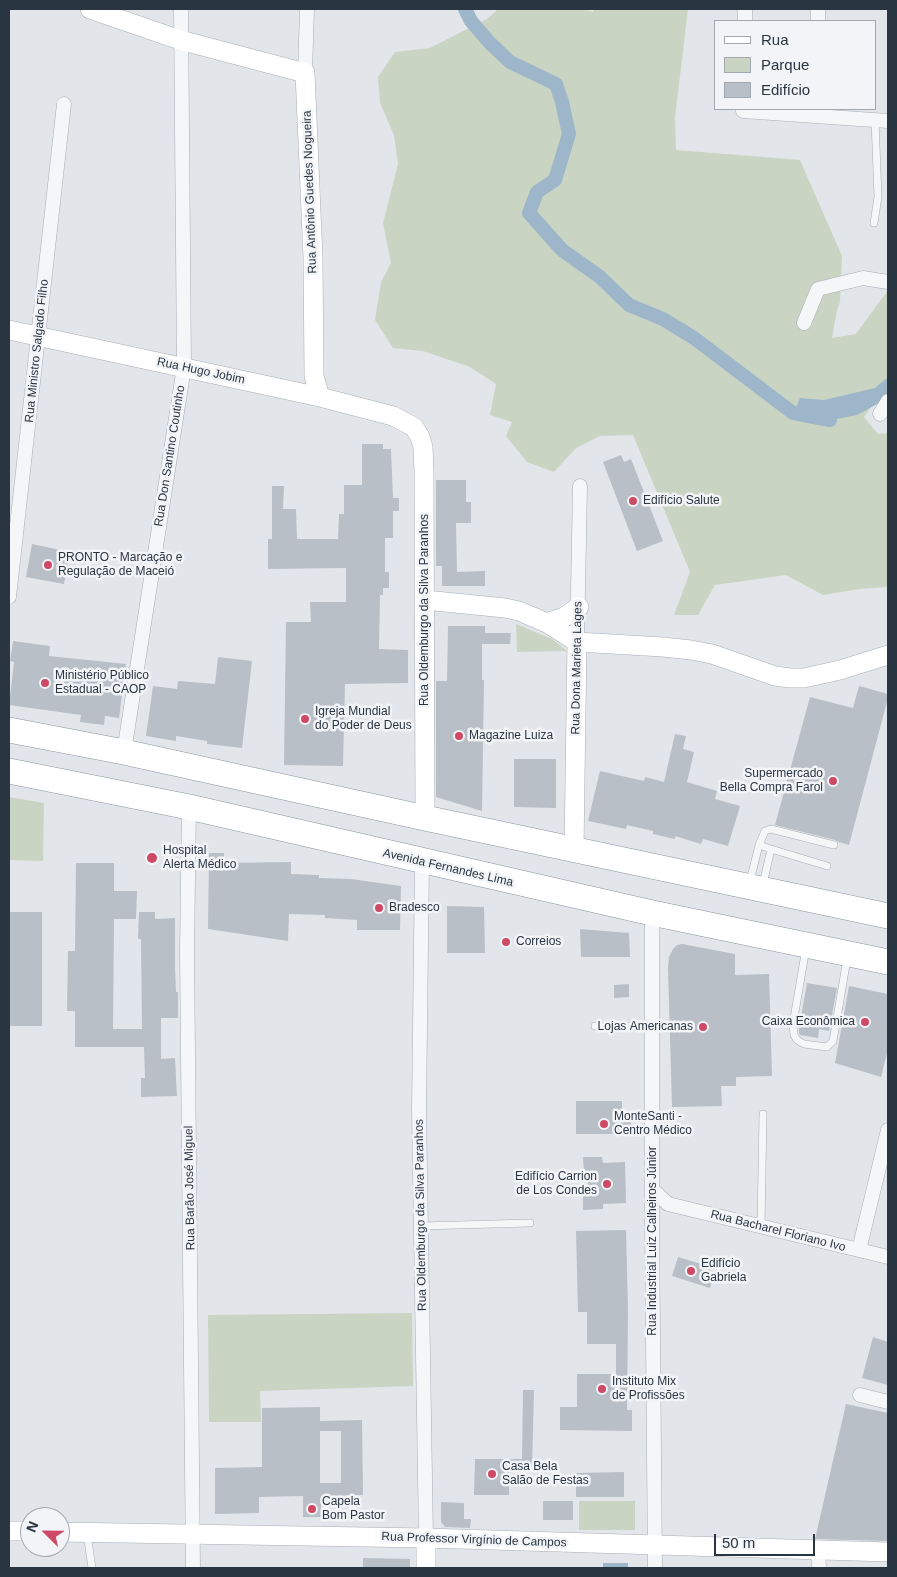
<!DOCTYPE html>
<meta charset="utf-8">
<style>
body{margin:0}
#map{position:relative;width:897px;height:1577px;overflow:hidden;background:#e2e6ea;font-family:Helvetica,sans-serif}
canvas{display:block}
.frame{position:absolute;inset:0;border:10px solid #2a3542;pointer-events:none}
.legend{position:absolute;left:714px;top:20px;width:162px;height:90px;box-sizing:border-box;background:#f2f4f7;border:1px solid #a2a8af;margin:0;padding:6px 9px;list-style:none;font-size:15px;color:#2a3542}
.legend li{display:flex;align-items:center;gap:10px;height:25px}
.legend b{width:25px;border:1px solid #a2a8af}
.north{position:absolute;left:20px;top:1507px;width:50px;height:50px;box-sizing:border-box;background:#f2f4f7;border:1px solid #a2a8af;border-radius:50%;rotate:293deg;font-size:14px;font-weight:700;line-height:20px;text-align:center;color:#2a3542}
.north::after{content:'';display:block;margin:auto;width:18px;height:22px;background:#cd4966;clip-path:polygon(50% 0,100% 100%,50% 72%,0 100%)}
.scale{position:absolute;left:714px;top:1534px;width:101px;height:22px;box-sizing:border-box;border:2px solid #2a3542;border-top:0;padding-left:6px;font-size:15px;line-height:18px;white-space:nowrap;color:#2a3542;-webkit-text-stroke:4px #f2f4f7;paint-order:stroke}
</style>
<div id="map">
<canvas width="897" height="1577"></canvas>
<div class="frame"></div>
<ul class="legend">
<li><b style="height:6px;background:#fff"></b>Rua</li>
<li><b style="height:14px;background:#c9d4c3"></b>Parque</li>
<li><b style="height:14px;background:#b9bfc7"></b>Edifício</li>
</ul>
<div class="north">N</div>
<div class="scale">50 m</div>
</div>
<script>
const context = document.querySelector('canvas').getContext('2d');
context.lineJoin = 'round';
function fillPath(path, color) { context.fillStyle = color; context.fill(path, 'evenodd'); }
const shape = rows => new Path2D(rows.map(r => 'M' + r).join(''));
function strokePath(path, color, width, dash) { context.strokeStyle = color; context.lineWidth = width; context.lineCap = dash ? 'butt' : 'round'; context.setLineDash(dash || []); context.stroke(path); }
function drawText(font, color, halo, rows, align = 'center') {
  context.font = font + ' Helvetica,sans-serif'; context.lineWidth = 5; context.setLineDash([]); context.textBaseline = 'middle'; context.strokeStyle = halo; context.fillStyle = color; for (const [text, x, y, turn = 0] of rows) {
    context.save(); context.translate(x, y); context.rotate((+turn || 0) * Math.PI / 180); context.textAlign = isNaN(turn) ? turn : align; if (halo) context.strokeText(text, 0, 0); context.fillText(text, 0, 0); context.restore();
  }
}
fillPath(shape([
 [498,9,583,9,593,12,594,9,688,9,675,118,676,150,800,160,842,256,840,302,837,310,832,338,856,334,888,290,888,384,864,417,878,434,888,433,888,587,859,589,823,595,786,575,715,585,698,615,674,615,690,572,633,435,600,436,576,448,554,472,527,462,506,436,512,422,490,415,496,384,470,367,423,351,393,348,375,320,381,282,391,263,383,223,398,164,394,135,380,103,378,77,395,52,430,48,487,19],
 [516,624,552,639,567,651,517,652],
 [9,797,44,803,43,861,9,860],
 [412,1313,413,1386,260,1391,261,1422,209,1422,208,1315],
 [579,1501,635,1501,635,1530,579,1530]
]), '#c9d4c3');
fillPath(shape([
 [888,377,888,398,857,415,831,420,794,413,800,398,824,400,875,388],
 [603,1563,628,1563,628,1568,603,1568]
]), '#9db6ca');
strokePath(shape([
 [465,9,471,21,489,42,510,62,556,84,562,102,569,134,555,180,537,192,529,213,562,250,600,277,629,305,663,319,694,338,793,413,830,420]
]), '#9db6ca', 14);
fillPath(shape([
 [362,444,383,444,383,449,391,449,393,498,399,498,399,511,393,511,393,538,385,538,385,572,389,572,389,588,383,588,383,595,380,595,379,649,408,650,408,683,345,684,343,766,284,765,286,622,311,622,310,602,346,602,346,568,268,569,268,539,272,539,272,486,284,486,283,509,296,509,297,539,338,539,339,514,344,514,344,485,362,485],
 [621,455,624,462,631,459,663,541,637,551,603,462],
 [436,480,466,480,466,502,471,502,471,523,456,523,457,572,485,571,485,586,442,586,442,566,436,566],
 [32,544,70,552,64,584,26,577],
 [448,626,485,626,485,633,511,633,510,644,482,644,482,680,484,680,482,811,436,797,436,681,447,681],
 [13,641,50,646,49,656,126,664,119,718,105,716,104,725,80,722,81,715,9,705,14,662,10,661],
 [218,657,252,661,242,748,207,744,207,741,176,736,176,741,146,736,153,686,177,689,178,681,215,684],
 [859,686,888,694,888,698,849,845,839,842,835,840,775,825,810,697,853,708],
 [675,734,686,736,683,749,694,752,687,782,717,791,715,799,740,806,728,846,703,839,701,844,675,836,675,839,653,834,653,831,627,825,626,829,588,821,600,771,644,781,645,777,664,782],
 [514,759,556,759,556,808,514,807],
 [209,853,224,853,224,863,291,862,291,874,319,875,319,878,351,879,401,886,400,930,357,930,357,920,325,918,325,915,289,914,288,941,208,929],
 [76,863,114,863,114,891,137,891,136,919,114,919,113,1029,142,1029,141,939,138,939,139,912,155,912,155,919,175,918,175,968,176,992,178,992,178,1018,161,1018,161,1059,175,1058,177,1096,141,1097,141,1078,145,1078,144,1047,75,1047,75,1011,67,1011,68,951,75,951],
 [447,906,484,907,485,953,447,953],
 [9,912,42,912,42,1026,9,1026],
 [580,929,629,933,630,957,581,957],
 [682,944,735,954,735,975,769,974,772,1076,736,1077,736,1086,721,1086,722,1106,672,1107,668,968,669,957,673,949,677,945],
 [807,983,837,988,829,1031,819,1029,818,1038,800,1035,799,1033,799,1028],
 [629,984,629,997,614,998,614,985],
 [849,986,888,994,888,1049,881,1077,835,1063],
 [576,1101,622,1101,622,1115,631,1115,631,1134,576,1134],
 [583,1157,602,1157,603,1163,625,1162,626,1203,603,1204,603,1209,583,1210,583,1195,588,1196,588,1172,584,1172],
 [626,1230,628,1311,627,1410,632,1410,632,1431,560,1430,560,1407,577,1407,577,1374,616,1374,616,1344,587,1344,587,1312,578,1312,576,1231],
 [678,1257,711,1267,708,1276,713,1278,710,1288,672,1276],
 [873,1337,888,1342,888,1385,862,1378],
 [523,1390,534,1390,532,1470,509,1470,509,1495,474,1495,475,1459,522,1459],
 [846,1404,888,1413,888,1541,815,1539],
 [320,1407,320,1421,362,1420,363,1495,321,1496,321,1517,303,1517,303,1496,259,1497,259,1513,215,1514,215,1468,262,1467,262,1408],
 [320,1431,341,1431,341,1483,320,1483],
 [624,1472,624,1497,576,1497,576,1473],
 [543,1501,573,1501,573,1520,543,1520],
 [441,1502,464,1503,464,1519,471,1519,470,1528,445,1527,441,1522],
 [363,1558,410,1559,410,1568,363,1568]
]), '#b9bfc7');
const lane = shape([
 [874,223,878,197,875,120],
 [759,845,765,831,771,829,834,845],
 [750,881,759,845,771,849],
 [763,884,771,849,827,866],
 [806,948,793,1024,794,1035,797,1040,804,1044,827,1047,833,1041,847,959],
 [595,1026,652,1027],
 [422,1226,530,1223],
 [761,1226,763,1114],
 [87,1534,92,1568]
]);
const street = shape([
 [745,21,745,9],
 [818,21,818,9],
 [305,73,307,9],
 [743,109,743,111,888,121],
 [804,323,818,289,863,278,888,282],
 [880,414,888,401],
 [9,597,64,104],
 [577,642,580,486],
 [124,752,184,367,181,9],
 [189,807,187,952,193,1568],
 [422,862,419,1110,426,1538],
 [652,913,652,1220,655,1568],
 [653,1190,668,1204,888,1257],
 [859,1250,888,1130],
 [860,1395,888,1402],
 [818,1550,819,1568]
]);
const secondary = shape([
 [90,9,180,40,305,73,313,258,314,376,320,397],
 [9,330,320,397,393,416,414,427,420,437,423,447,424,471,425,818],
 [425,600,505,608,519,611,547,623,577,642,663,647,691,650,712,654,775,676,790,678,804,678,840,670,888,655],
 [547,623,564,617,579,607],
 [574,850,577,642],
 [9,1531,30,1531],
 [60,1532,426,1538,888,1552],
 [426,1538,426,1568]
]);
const highway = shape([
 [9,730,124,752,425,818,888,916],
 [9,771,189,807,652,913,888,962]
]);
strokePath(lane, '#a7adb4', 8);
strokePath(street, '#a7adb4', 15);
strokePath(secondary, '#a7adb4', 20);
strokePath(highway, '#8994a1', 26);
strokePath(lane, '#f5f6f8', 7);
strokePath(street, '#f5f6f8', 14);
strokePath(secondary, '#fff', 19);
strokePath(highway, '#fff', 25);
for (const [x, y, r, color] of [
 [633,501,5,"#cd4966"],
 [48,565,5,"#cd4966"],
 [45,683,5,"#cd4966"],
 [305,719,5,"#cd4966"],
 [459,736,5,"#cd4966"],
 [833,781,5,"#cd4966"],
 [152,858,6,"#cd4966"],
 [379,908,5,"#cd4966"],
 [506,942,5,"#cd4966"],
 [865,1022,5,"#cd4966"],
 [703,1027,5,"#cd4966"],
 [604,1124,5,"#cd4966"],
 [607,1184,5,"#cd4966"],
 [691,1271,5,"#cd4966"],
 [602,1389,5,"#cd4966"],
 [492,1474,5,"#cd4966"],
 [312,1509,5,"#cd4966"]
]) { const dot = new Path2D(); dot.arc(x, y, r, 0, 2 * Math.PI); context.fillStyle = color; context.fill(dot); strokePath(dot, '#f2f4f7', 2); }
drawText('12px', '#2a3542', '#f2f4f7', [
 ["Rua Antônio Guedes Nogueira",310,192,-92],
 ["Rua Ministro Salgado Filho",37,351,-84],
 ["Rua Hugo Jobim",201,371,12],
 ["Rua Don Santino Coutinho",170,456,-81],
 ["Rua Oldemburgo da Silva Paranhos",425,610,-90],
 ["Rua Dona Marieta Lages",577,668,-89],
 ["Avenida Fernandes Lima",448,868,13],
 ["Rua Barão José Miguel",190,1188,-91],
 ["Rua Oldemburgo da Silva Paranhos",421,1215,-91],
 ["Rua Bacharel Floriano Ivo",778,1231,14],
 ["Rua Industrial Luiz Calheiros Júnior",653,1241,-90],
 ["Rua Professor Virgínio de Campos",474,1540,2]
]);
drawText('12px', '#2a3542', '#f2f4f7', [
 ["Edifício Salute",643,501],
 ["PRONTO - Marcação e",58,558],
 ["Regulação de Maceió",58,572],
 ["Ministério Público",55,676],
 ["Estadual - CAOP",55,690],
 ["Igreja Mundial",315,712],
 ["do Poder de Deus",315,726],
 ["Magazine Luiza",469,736],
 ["Supermercado",823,774,"right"],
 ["Bella Compra Farol",823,788,"right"],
 ["Hospital",163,851],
 ["Alerta Médico",163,865],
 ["Bradesco",389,908],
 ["Correios",516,942],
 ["Caixa Econômica",855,1022,"right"],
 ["Lojas Americanas",693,1027,"right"],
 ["MonteSanti -",614,1117],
 ["Centro Médico",614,1131],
 ["Edifício Carrion",597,1177,"right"],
 ["de Los Condes",597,1191,"right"],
 ["Edifício",701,1264],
 ["Gabriela",701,1278],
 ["Instituto Mix",612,1382],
 ["de Profissões",612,1396],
 ["Casa Bela",502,1467],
 ["Salão de Festas",502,1481],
 ["Capela",322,1502],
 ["Bom Pastor",322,1516]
], 'left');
</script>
